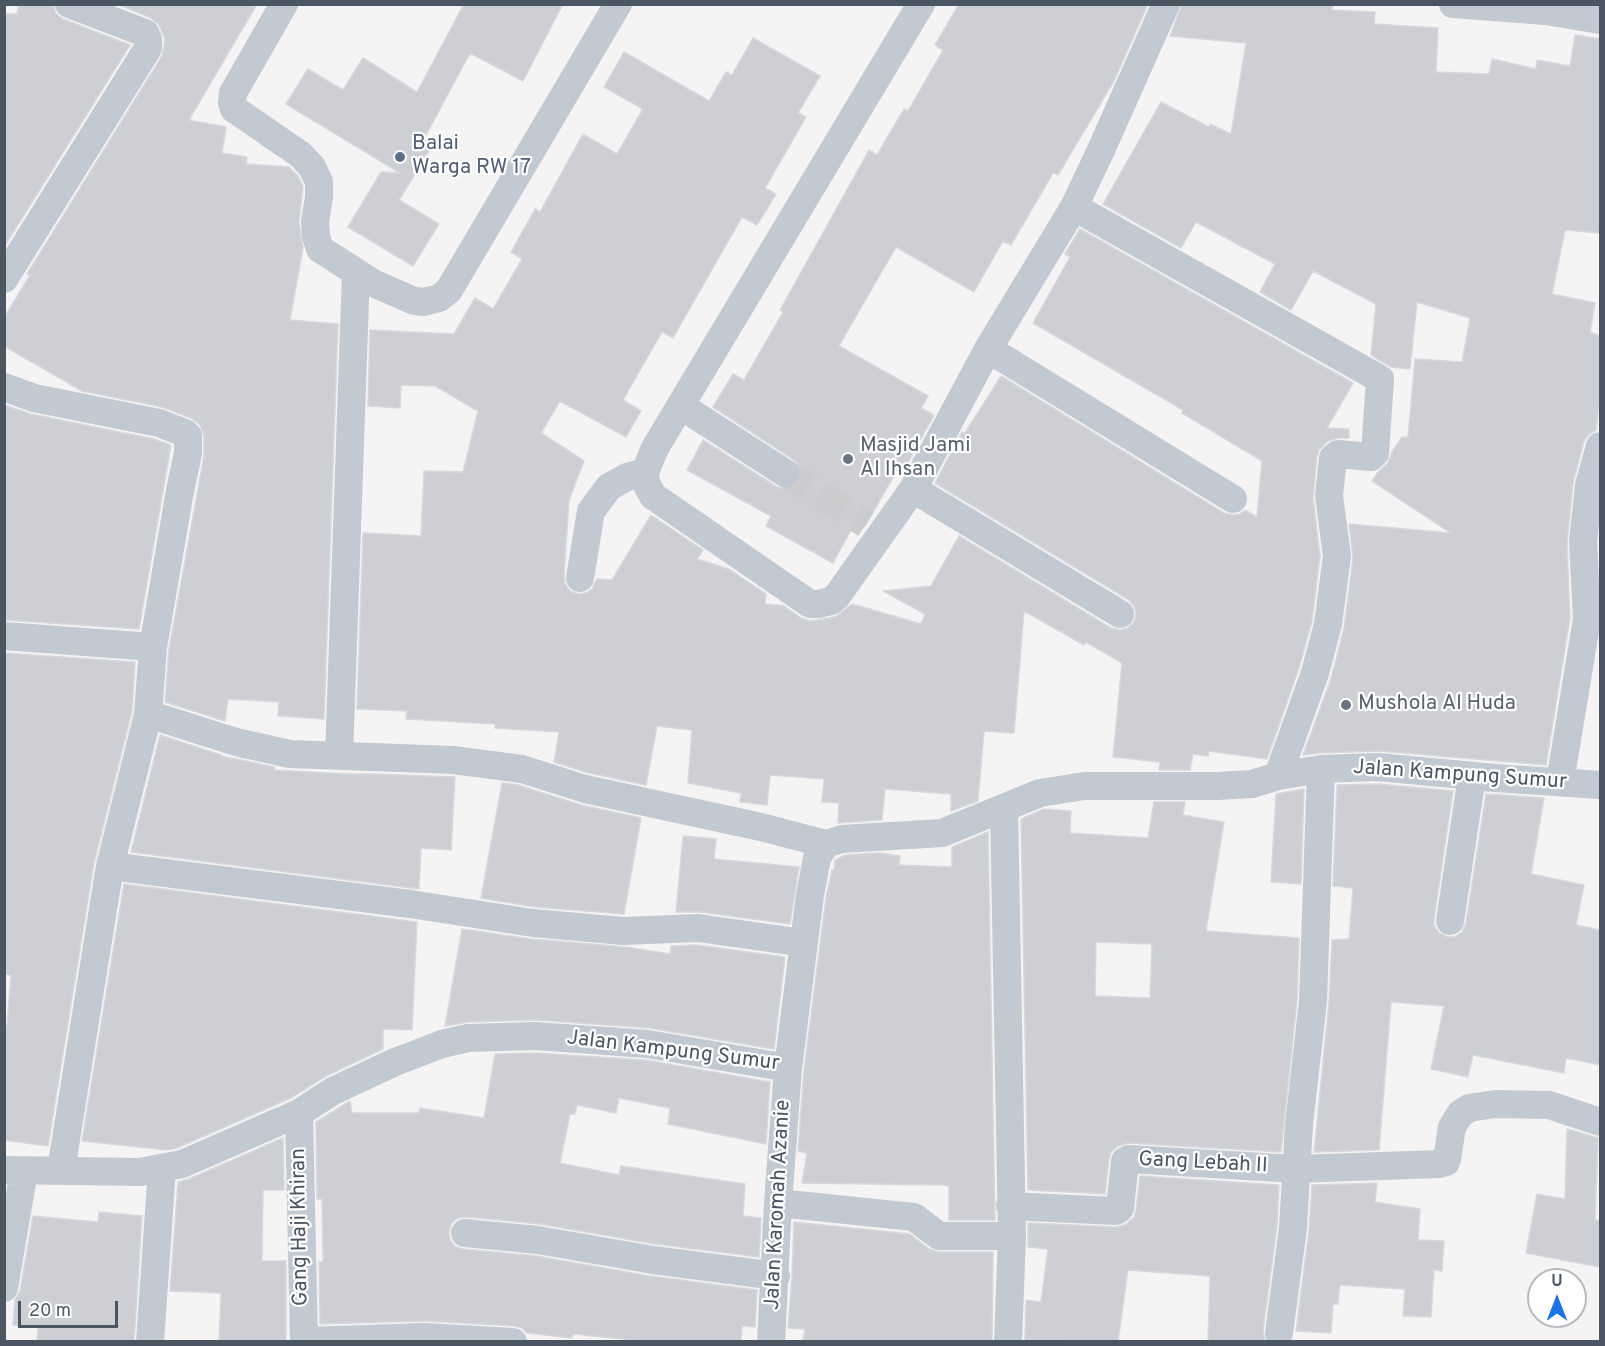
<!DOCTYPE html>
<style>
body{margin:0}
#map{position:relative;width:1605px;height:1346px;overflow:hidden;background:#f5f3f3;font-family:Overpass,sans-serif}
canvas{display:block}
.frame{position:absolute;inset:0;border:6px solid #4a5661;pointer-events:none}
.north{position:absolute;left:1527px;top:1268px;width:60px;height:60px;box-sizing:border-box;background:#fff;border:2px solid #b7bbc0;border-radius:50%;rotate:0deg;font-size:16px;font-weight:700;line-height:24px;text-align:center;color:#4a5661}
.north::after{content:'';display:block;margin:auto;width:21px;height:27px;background:#1a73e8;clip-path:polygon(50% 0,100% 100%,50% 72%,0 100%)}
.scale{position:absolute;left:18px;top:1301px;width:100px;height:27px;box-sizing:border-box;border:3px solid #4a5661;border-top:0;padding-left:8px;font-size:18px;line-height:21px;white-space:nowrap;color:#4a5661;-webkit-text-stroke:4px #fff;paint-order:stroke}
</style>
<div id="map">
<canvas width="1605" height="1346"></canvas>
<div class="frame"></div>
<div class="north">U</div>
<div class="scale">20 m</div>
</div>
<script>
const context = document.querySelector('canvas').getContext('2d');
context.lineJoin = 'round';
function fillPath(path, color) { context.fillStyle = color; context.fill(path, 'evenodd'); }
const shape = rows => new Path2D(rows.map(r => 'M' + r).join(''));
function strokePath(path, color, width, dash) { context.strokeStyle = color; context.lineWidth = width; context.lineCap = dash ? 'butt' : 'round'; context.setLineDash(dash || []); context.stroke(path); }
function drawText(font, color, halo, rows, align = 'center') {
  context.font = font + ' Overpass,sans-serif'; context.lineWidth = 4.5; context.setLineDash([]); context.textBaseline = 'middle'; context.strokeStyle = halo; context.fillStyle = color; for (const [text, x, y, turn = 0] of rows) {
    context.save(); context.translate(x, y); context.rotate((+turn || 0) * Math.PI / 180); context.textAlign = isNaN(turn) ? turn : align; if (halo) context.strokeText(text, 0, 0); context.fillText(text, 0, 0); context.restore();
  }
}
const building = shape([
 [19,4,53,5,56,14,63,19,130,45,4,247,4,14,17,14,19,4],
 [117,4,257,4,189,120,226,127,222,153,247,157,246,164,289,167,298,176,303,186,299,223,303,248,290,320,338,324,324,719,278,716,279,702,228,699,225,721,165,702,169,649,204,456,204,436,200,425,191,418,162,407,82,391,4,346,4,318,30,275,27,274,162,56,165,39,159,25,151,18,117,4],
 [464,4,563,4,523,81,470,53,425,137,434,143,399,200,439,224,413,266,348,227,381,172,400,173,286,104,308,69,343,90,363,58,417,92,464,4],
 [959,4,1148,4,1114,81,1058,175,1053,173,1011,245,1003,241,974,292,896,247,839,346,928,396,921,408,934,415,903,472,898,469,865,526,856,521,833,563,766,526,771,516,687,470,703,440,777,487,785,489,792,488,799,481,801,473,800,466,794,460,713,407,733,374,744,380,783,312,780,310,869,150,877,155,904,109,908,111,943,50,935,45,959,4],
 [1182,4,1333,4,1332,10,1375,12,1374,24,1438,28,1436,72,1489,74,1492,59,1536,69,1537,60,1570,66,1575,35,1600,39,1600,233,1565,230,1552,294,1595,303,1590,332,1600,336,1600,398,1596,430,1589,434,1584,441,1573,483,1567,543,1570,618,1546,765,1380,751,1320,753,1303,755,1331,679,1344,628,1353,558,1349,524,1451,533,1372,481,1378,472,1387,464,1392,452,1402,437,1408,437,1415,359,1462,362,1470,318,1417,302,1410,369,1391,367,1371,355,1376,304,1313,271,1291,310,1260,292,1275,264,1196,222,1181,248,1103,204,1161,102,1209,127,1210,124,1231,134,1246,43,1170,36,1182,4],
 [753,38,820,76,798,113,806,117,765,188,776,194,757,225,742,217,673,338,662,332,623,400,641,411,626,437,560,401,541,433,584,461,569,500,564,575,565,584,570,591,578,594,586,593,592,589,597,579,612,580,651,515,703,550,697,559,729,569,766,594,765,604,784,606,801,618,810,621,835,617,852,604,921,624,925,614,883,591,931,586,959,536,1111,628,1120,630,1128,628,1134,622,1136,614,1134,606,1129,600,935,483,962,432,965,433,1001,376,1224,513,1233,515,1240,514,1245,510,1257,517,1262,461,1182,413,1183,410,1033,323,1070,257,1065,254,1080,229,1353,383,1327,428,1349,429,1349,438,1339,438,1328,441,1319,450,1317,456,1313,498,1320,556,1312,621,1299,668,1267,759,1209,751,1208,756,1193,754,1190,770,1159,770,1160,762,1113,757,1122,663,1086,642,1084,645,1024,611,1014,733,984,731,978,801,951,811,951,794,885,789,882,820,838,823,839,803,822,802,824,779,770,775,767,805,740,802,741,793,688,783,692,730,657,726,646,785,589,773,554,762,559,732,495,728,495,724,406,719,407,711,357,709,363,533,421,536,424,471,463,472,478,411,435,386,401,385,400,408,368,406,370,330,454,334,475,298,493,309,522,259,511,252,535,209,540,212,583,134,617,154,643,109,604,87,624,52,709,101,726,72,732,75,753,38],
 [4,405,31,414,154,439,171,445,139,629,4,620,4,405],
 [4,653,135,662,132,711,94,863,48,1146,4,1140,4,1025,7,1025,11,975,4,974,4,653],
 [160,735,221,755,221,756,275,767,274,770,348,774,376,774,455,777,451,850,421,848,419,889,131,852,160,735],
 [502,783,518,785,581,805,641,818,624,914,535,907,481,898,502,783],
 [1378,784,1453,791,1434,919,1434,926,1439,933,1448,937,1455,937,1462,932,1466,923,1486,794,1544,798,1531,874,1584,885,1576,925,1600,930,1600,1065,1566,1058,1564,1073,1473,1055,1468,1077,1431,1069,1444,1006,1391,1002,1379,1150,1314,1152,1329,1003,1332,940,1349,939,1353,888,1333,886,1337,785,1378,784],
 [1304,789,1301,884,1271,882,1276,794,1304,789],
 [1154,802,1185,802,1183,815,1224,822,1206,931,1299,938,1297,1000,1281,1152,1129,1143,1118,1146,1111,1152,1109,1159,1105,1194,1028,1190,1021,819,1044,809,1071,811,1070,833,1148,838,1154,802],
 [1096,942,1152,944,1150,998,1095,996,1096,942],
 [988,832,995,1220,949,1220,949,1186,944,1185,802,1183,807,1153,798,1151,804,1070,826,898,832,870,834,870,835,860,845,855,879,853,900,856,899,865,952,867,952,847,988,832],
 [683,836,716,839,714,859,799,867,790,924,700,912,676,912,683,836],
 [124,884,417,922,412,1030,383,1029,383,1049,326,1076,291,1098,177,1148,166,1150,82,1141,124,884],
 [462,929,531,939,626,947,670,954,671,946,697,945,785,957,774,1049,649,1028,536,1020,468,1022,445,1026,462,929],
 [535,1053,646,1060,770,1082,766,1144,668,1124,670,1108,619,1098,616,1113,577,1105,575,1114,570,1114,560,1163,619,1175,621,1166,745,1184,743,1216,761,1218,759,1257,655,1244,540,1224,467,1217,458,1218,451,1224,449,1232,450,1240,456,1247,463,1249,536,1256,650,1276,757,1290,755,1327,742,1326,741,1341,642,1341,573,1334,572,1338,527,1333,522,1328,514,1326,426,1321,320,1324,319,1262,323,1262,322,1199,317,1199,316,1122,350,1101,352,1113,419,1113,420,1108,484,1118,495,1054,535,1053],
 [1567,1129,1598,1138,1595,1220,1600,1221,1600,1267,1526,1253,1537,1194,1565,1199,1567,1129],
 [283,1138,284,1190,263,1190,262,1261,286,1261,286,1341,219,1341,221,1293,170,1291,178,1182,189,1179,283,1138],
 [1140,1176,1279,1185,1277,1226,1263,1331,1265,1341,1208,1341,1210,1276,1128,1270,1118,1341,1025,1340,1026,1300,1041,1302,1048,1249,1028,1247,1028,1223,1115,1227,1125,1225,1134,1217,1136,1210,1140,1176],
 [1377,1183,1375,1202,1420,1209,1418,1240,1444,1241,1442,1271,1434,1270,1431,1317,1403,1316,1405,1289,1340,1285,1338,1304,1333,1304,1331,1333,1296,1331,1309,1230,1312,1185,1377,1183],
 [99,1212,142,1216,134,1341,37,1341,38,1327,13,1325,15,1300,20,1291,33,1216,98,1222,99,1212],
 [794,1222,910,1234,929,1249,939,1252,993,1252,992,1341,803,1341,805,1329,788,1328,792,1278,794,1222]
]);
fillPath(building, '#cdcfd5');
strokePath(building, '#d7d9de', 1.5);
strokePath(shape([
 [785,473,866,524]
]), '#caccce', 28, [28, 14]);
strokePath(shape([
 [284,4,233,93,232,103,234,109,301,155,312,167,319,182,319,197,315,222,316,236,320,249,373,283,414,301,424,302,439,298,449,290,618,4],
 [921,4,655,448,645,472,646,483,653,496,810,604,818,604,831,601,837,596,913,489,988,349,1074,207,1101,150,1166,4],
 [1453,4,1546,11,1600,20],
 [1074,207,1380,379,1375,453,1371,457,1338,454,1333,458,1329,496,1337,556,1328,624,1315,673,1278,776],
 [4,279,148,48,148,39,145,33,69,4],
 [988,349,1233,499],
 [4,387,34,398,159,423,185,433,188,436,188,453,180,491,153,647],
 [681,406,785,473],
 [913,489,1120,614],
 [580,578,591,511,609,487,627,477,645,472],
 [4,636,153,647,148,714],
 [339,756,356,272],
 [1560,782,1587,619,1583,542,1589,485,1600,446],
 [1004,808,1012,1236,1008,1342],
 [110,866,410,904,533,923,623,931,698,928,804,943],
 [1450,921,1472,776],
 [299,1113,304,1342],
 [4,1170,140,1172,182,1164,299,1113,333,1091,395,1062,442,1044,468,1038,535,1036,648,1044,788,1068],
 [61,1170,110,866,148,714,236,742,290,754,453,760,522,769,585,789,761,827,826,844],
 [778,1203,914,1217,939,1236,1012,1236],
 [1010,1206,1116,1211,1120,1208,1125,1161,1129,1159,1296,1169,1440,1164,1446,1162,1447,1159,1452,1127,1460,1114,1469,1108,1495,1104,1549,1105,1600,1122],
 [465,1233,538,1240,653,1260,776,1276],
 [4,1288,24,1171],
 [1279,1333,1293,1228,1299,1125,1313,1001,1321,769],
 [304,1341,425,1337,513,1342],
 [150,1342,162,1168],
 [771,1342,778,1203,788,1068,810,895,817,858,826,844,842,839,942,833,1040,793,1084,786,1218,786,1252,784,1278,776,1321,769,1378,767,1495,778,1600,785]
]), '#c1cad2', 28);
for (const [x, y, r, color] of [
 [400,157,6,"#5c6f8a"],
 [848,459,6,"#6b7280"],
 [1346,705,6,"#6b7280"]
]) { const dot = new Path2D(); dot.arc(x, y, r, 0, 2 * Math.PI); context.fillStyle = color; context.fill(dot); strokePath(dot, '#fff', 2); }
drawText('21px', '#4e5e75', '#fff', [
 ["Balai",412,145],
 ["Warga RW 17",412,169]
], 'left');
drawText('21px', '#5b616d', '#fff', [
 ["Masjid Jami",860,447],
 ["Al Ihsan",860,471],
 ["Mushola Al Huda",1358,705]
], 'left');
drawText('21px', '#4a5661', '#fff', [
 ["Jalan Kampung Sumur",1460,776,4],
 ["Jalan Kampung Sumur",673,1052,7],
 ["Gang Lebah II",1203,1164,3],
 ["Jalan Karomah Azanie",779,1205,-87],
 ["Gang Haji Khiran",301,1227,-91]
]);
</script>
